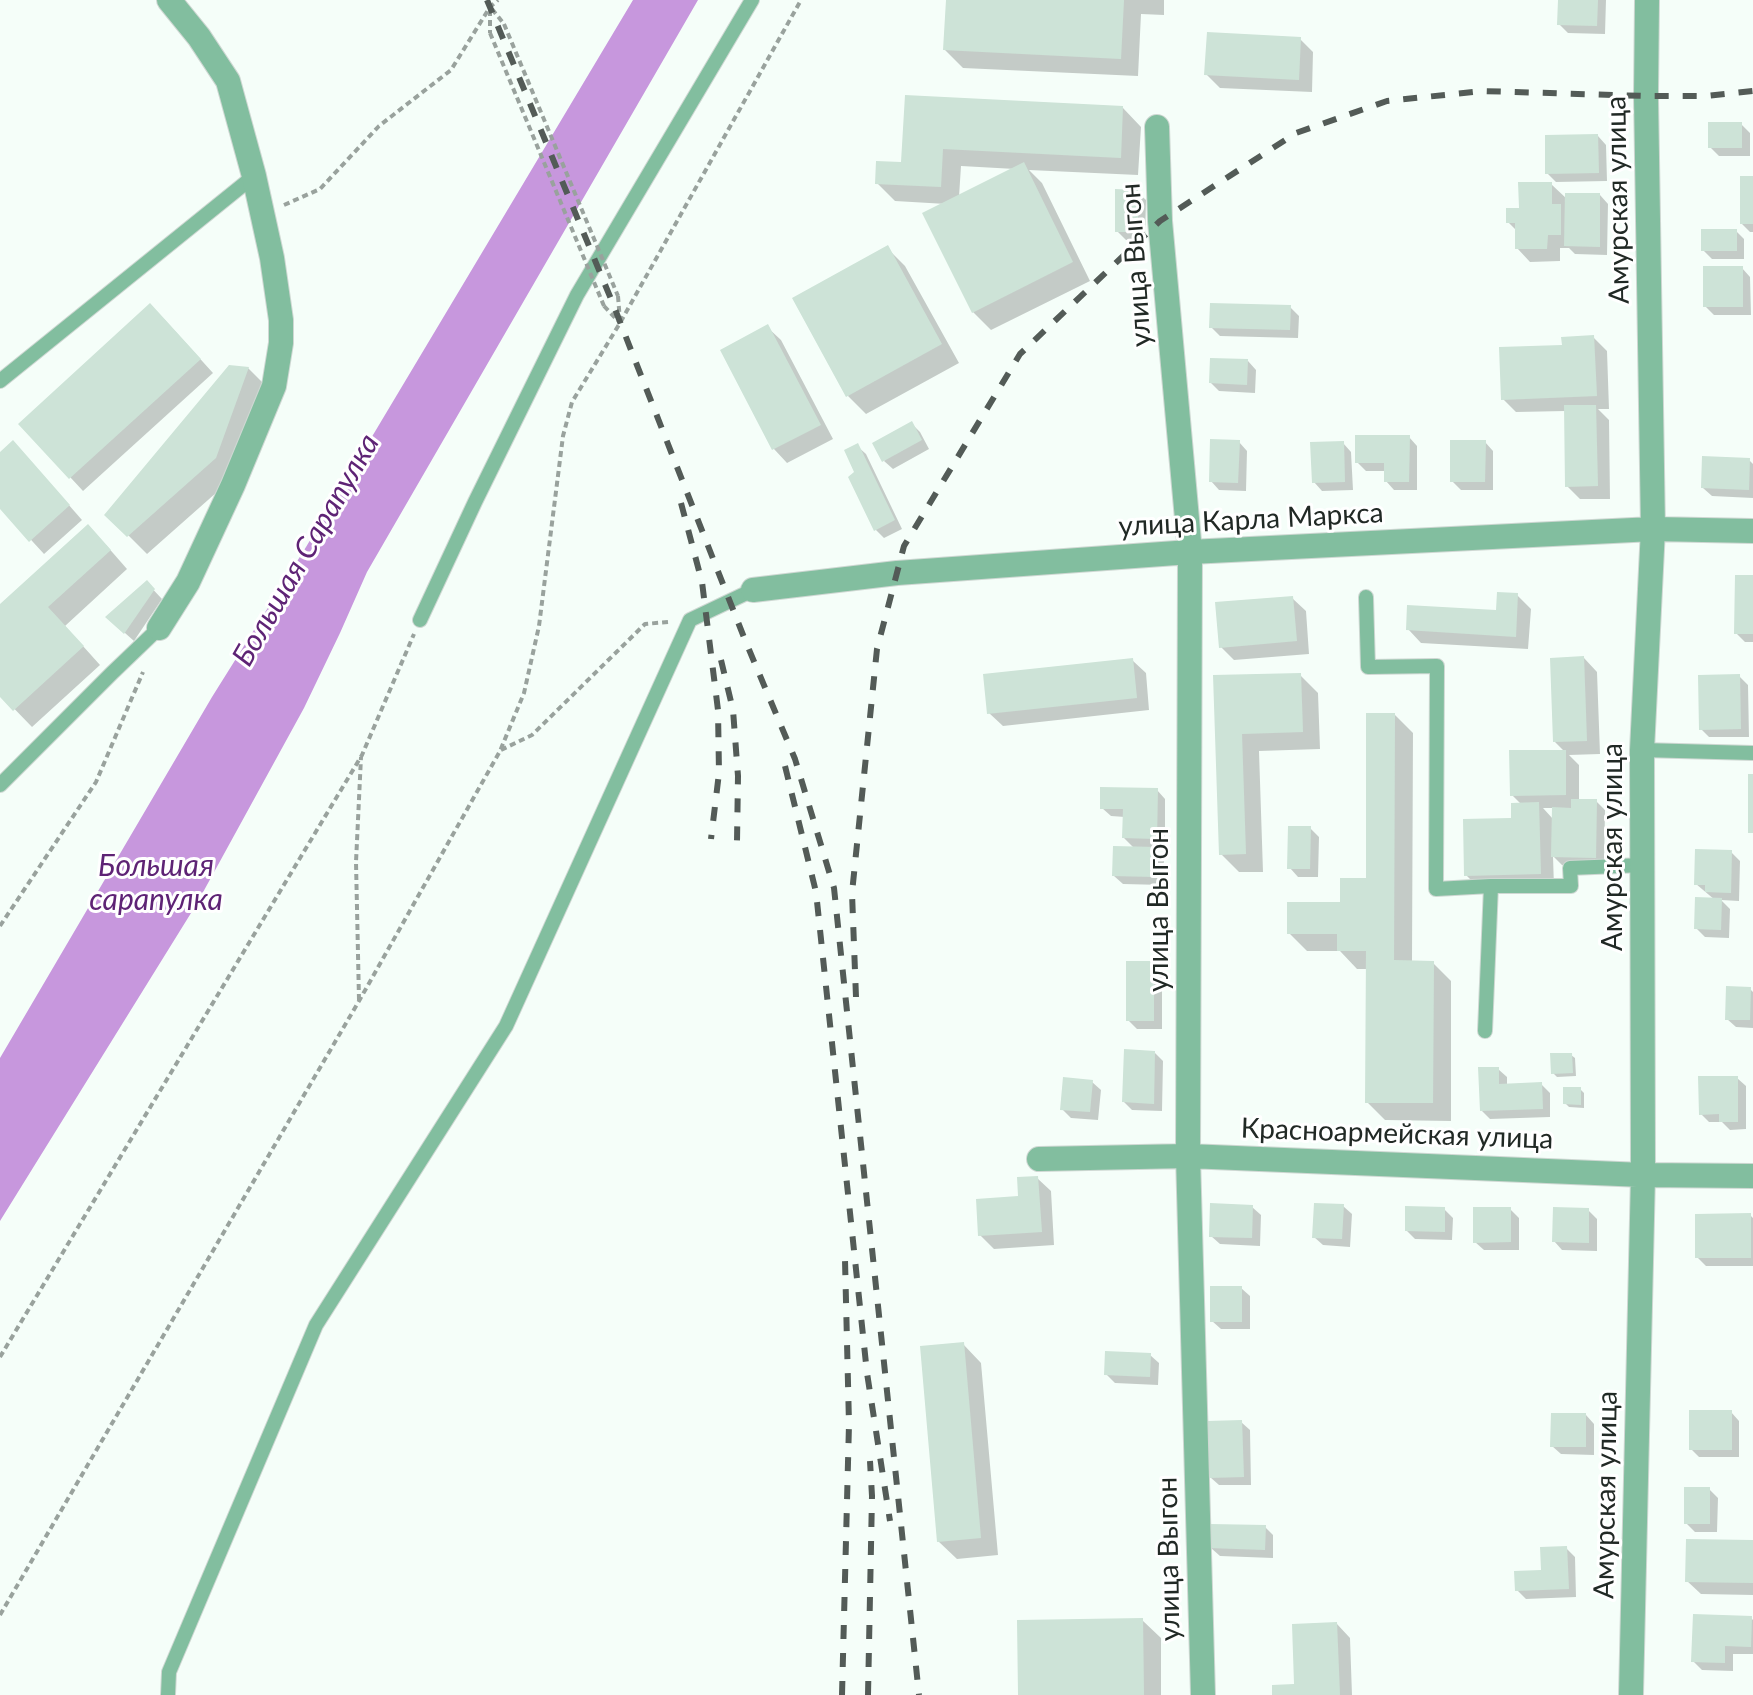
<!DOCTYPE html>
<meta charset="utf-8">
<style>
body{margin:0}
canvas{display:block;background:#f5fef9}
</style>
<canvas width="1753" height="1695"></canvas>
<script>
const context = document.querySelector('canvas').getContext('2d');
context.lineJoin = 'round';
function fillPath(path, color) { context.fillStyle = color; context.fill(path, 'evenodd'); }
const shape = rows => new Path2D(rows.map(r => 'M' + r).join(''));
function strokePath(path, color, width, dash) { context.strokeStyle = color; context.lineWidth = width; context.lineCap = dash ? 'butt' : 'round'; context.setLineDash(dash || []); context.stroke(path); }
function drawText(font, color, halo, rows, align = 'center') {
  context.font = font + ' Lato,sans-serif'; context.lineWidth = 6; context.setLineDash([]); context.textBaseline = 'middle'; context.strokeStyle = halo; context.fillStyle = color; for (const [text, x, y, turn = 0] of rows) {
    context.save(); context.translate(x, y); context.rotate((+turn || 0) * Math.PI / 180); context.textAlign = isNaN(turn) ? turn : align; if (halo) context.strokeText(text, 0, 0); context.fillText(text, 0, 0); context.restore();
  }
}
fillPath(shape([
 [633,0,698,0,367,572,340,633,304,708,196,905,0,1221,0,1058,212,697,306,547]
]), '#c797dd');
fillPath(shape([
 [948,0,1164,0,1164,15,1141,14,1138,76,963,68,945,50],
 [1560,0,1606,0,1605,34,1568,33,1559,24],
 [1300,39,1313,52,1312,92,1220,88,1206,74],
 [906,97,1123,108,1141,127,1138,175,1029,170,1042,183,1090,281,991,330,973,312,946,204,895,201,877,183,903,164],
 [961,166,1015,169,959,197],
 [1741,124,1750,133,1750,156,1719,156,1710,147],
 [1598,136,1606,145,1607,181,1556,182,1547,173],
 [1753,178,1753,232,1750,232,1742,224],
 [1551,184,1567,199,1600,195,1608,204,1607,255,1575,254,1569,248,1560,248,1560,261,1530,262,1517,248,1517,231,1508,222],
 [1137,192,1146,200,1145,240,1126,240,1117,231],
 [1736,231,1744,239,1744,259,1712,259,1703,250],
 [887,248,905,266,959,363,866,414,848,396],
 [1742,268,1750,277,1751,315,1714,315,1705,306],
 [1290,307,1299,316,1298,338,1220,336,1211,327],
 [164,319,213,373,83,491,21,424],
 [767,327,781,340,833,439,787,463,774,449,722,350],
 [1593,337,1607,351,1609,409,1598,409,1609,420,1610,499,1580,499,1567,486,1566,411,1516,412,1503,399,1564,347],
 [1248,361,1256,370,1255,393,1219,391,1211,383],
 [248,368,266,386,234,477,147,554,107,514],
 [911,423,920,432,929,449,893,469,884,461],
 [1409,437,1417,446,1417,490,1394,490,1386,481,1386,471,1366,471,1357,462],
 [1239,442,1247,451,1246,491,1219,490,1211,481],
 [1485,442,1493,451,1493,490,1461,490,1452,481],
 [1343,443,1351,452,1353,490,1322,491,1314,482],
 [857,446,866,454,902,529,884,538,875,529,857,472],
 [0,454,26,456,82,520,44,554,0,506],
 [1749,460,1753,464,1753,498,1712,496,1703,488],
 [106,545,127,569,65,626,100,665,32,727,0,694,0,607],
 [1753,577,1753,642,1745,642,1736,633],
 [147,583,162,599,134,641,116,625],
 [1517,595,1531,609,1528,649,1421,643,1408,629,1498,613],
 [1292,598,1306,611,1309,654,1234,660,1221,647],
 [1584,658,1597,672,1600,754,1569,755,1579,765,1579,801,1596,801,1605,810,1604,866,1562,865,1553,856,1554,887,1480,889,1466,875,1514,820,1521,804,1512,795,1565,752,1555,742],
 [1543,808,1554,808,1553,819],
 [1132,660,1146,673,1149,710,1003,726,989,713],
 [1300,675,1318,693,1320,749,1259,751,1263,872,1239,872,1221,854,1215,677],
 [1739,676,1748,685,1749,737,1709,737,1701,729],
 [1395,715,1413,733,1412,962,1433,963,1451,981,1451,1121,1385,1120,1367,1102,1368,969,1357,969,1340,951,1307,951,1289,933,1341,904,1368,880],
 [1157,790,1165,799,1165,847,1152,847,1164,858,1163,885,1123,884,1114,876,1135,849,1124,838,1125,817,1111,816,1102,808],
 [1310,828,1319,837,1318,877,1298,877,1290,868],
 [1731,852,1740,861,1739,901,1721,900,1730,909,1729,938,1705,937,1696,928,1715,900,1696,884],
 [1153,963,1162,972,1162,1029,1137,1029,1128,1020],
 [1750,989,1753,992,1753,1028,1736,1027,1727,1019],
 [1155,1053,1163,1061,1162,1111,1132,1110,1124,1102],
 [1571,1055,1575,1058,1576,1076,1557,1077,1553,1073],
 [1498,1069,1507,1077,1507,1086,1541,1084,1550,1093,1550,1117,1490,1119,1482,1111],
 [1737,1078,1746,1086,1746,1129,1730,1130,1722,1122,1709,1122,1701,1114],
 [1092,1082,1101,1090,1098,1120,1071,1118,1062,1109],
 [1580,1089,1584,1093,1584,1108,1569,1107,1565,1103],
 [1037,1178,1051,1191,1054,1245,994,1249,980,1235,1020,1198],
 [1343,1206,1352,1214,1350,1247,1323,1245,1314,1237],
 [1252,1207,1261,1215,1260,1246,1220,1244,1211,1236],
 [1444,1209,1453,1218,1452,1240,1415,1239,1407,1231],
 [1510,1209,1519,1218,1519,1250,1484,1250,1475,1242],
 [1588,1210,1597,1219,1597,1251,1562,1250,1554,1241],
 [1750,1215,1753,1218,1753,1266,1706,1266,1697,1257],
 [1241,1288,1250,1296,1250,1329,1221,1329,1212,1321],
 [963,1344,981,1363,998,1555,957,1559,938,1541],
 [1150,1355,1159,1363,1158,1385,1115,1383,1106,1374],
 [1731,1412,1739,1421,1739,1457,1699,1457,1691,1449],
 [1586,1415,1594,1424,1594,1455,1561,1454,1552,1446],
 [1241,1422,1250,1430,1251,1485,1219,1485,1210,1477],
 [1709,1489,1718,1498,1717,1532,1695,1532,1686,1523],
 [1265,1527,1273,1535,1273,1558,1220,1556,1211,1548],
 [1753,1542,1753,1595,1701,1594,1687,1581],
 [1566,1548,1575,1557,1576,1597,1526,1599,1517,1590,1543,1572],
 [1751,1618,1753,1620,1753,1654,1733,1654,1733,1671,1702,1670,1693,1661],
 [1142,1620,1161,1638,1161,1695,1020,1695],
 [1337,1624,1350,1638,1352,1695,1274,1695,1296,1686]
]), '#0003');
fillPath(shape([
 [946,0,1124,0,1121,59,943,50],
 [1558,0,1598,0,1597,26,1557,25],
 [1207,32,1301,37,1299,80,1204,75],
 [905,95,1123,106,1121,158,943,149,941,187,875,184,876,161,901,162],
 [1708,122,1742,122,1742,148,1708,148],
 [1598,134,1599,173,1545,174,1545,135],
 [1024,162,1073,262,972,313,922,213],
 [1740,176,1753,176,1753,224,1740,224],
 [1518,182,1552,182,1552,204,1561,204,1561,235,1548,235,1547,249,1515,249,1515,223,1506,223,1506,208,1519,208],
 [1115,189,1138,190,1138,232,1115,232],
 [1565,193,1600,193,1600,247,1564,246],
 [1701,229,1737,229,1737,251,1701,251],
 [888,245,942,344,846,397,792,298],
 [1703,266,1743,266,1743,307,1703,307],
 [150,303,201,359,69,479,18,424],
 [1210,303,1291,305,1290,330,1209,328],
 [768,324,821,425,772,450,720,350],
 [1594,335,1597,396,1501,400,1499,347,1562,345,1561,337],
 [1210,358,1248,359,1247,385,1209,383],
 [229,365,249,367,216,458,127,537,104,515],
 [1564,405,1596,405,1598,486,1565,487],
 [912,421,922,440,882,462,872,443],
 [1355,435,1410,435,1409,482,1384,482,1384,463,1355,463],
 [1210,439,1240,440,1238,483,1209,482],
 [13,440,70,505,29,542,0,509,0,452],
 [1450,440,1486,440,1485,482,1450,482],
 [1344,441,1345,482,1312,483,1310,442],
 [858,443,895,520,874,531,848,477,854,472,844,450],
 [1702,456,1750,458,1749,490,1701,488],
 [88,524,111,550,48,607,84,646,13,711,0,697,0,604],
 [1735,575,1753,575,1753,634,1734,634],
 [147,580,155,589,124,634,105,617],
 [1497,592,1518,593,1516,637,1406,630,1407,605,1496,610],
 [1293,596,1297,641,1219,648,1215,602],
 [1584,656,1587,741,1553,742,1550,658],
 [1133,658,1137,698,987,714,983,674],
 [1301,673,1303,732,1242,734,1246,854,1219,855,1213,675],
 [1740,674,1741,729,1699,730,1698,675],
 [1366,713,1395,713,1394,960,1434,961,1433,1103,1365,1103,1366,951,1337,951,1337,934,1287,934,1287,902,1340,902,1340,878,1366,878],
 [1509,750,1566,750,1566,795,1510,796],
 [1748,774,1753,774,1753,833,1748,833],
 [1100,787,1158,788,1157,839,1122,838,1123,809,1100,809],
 [1571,799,1597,799,1596,858,1551,857,1552,807,1571,808],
 [1539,802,1541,874,1464,876,1463,819,1511,818,1511,803],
 [1288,826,1311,826,1310,869,1287,869],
 [1113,846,1156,847,1155,877,1112,876],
 [1695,849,1732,850,1731,893,1705,892,1705,885,1694,885],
 [1695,897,1722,898,1721,930,1694,929],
 [1126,961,1154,961,1154,1021,1126,1021],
 [1726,986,1751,987,1750,1020,1725,1020],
 [1124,1049,1155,1051,1154,1104,1122,1102],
 [1550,1053,1572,1053,1573,1073,1551,1074],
 [1478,1067,1499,1067,1499,1084,1542,1082,1543,1109,1480,1111],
 [1698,1076,1738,1076,1738,1122,1719,1122,1719,1114,1699,1115],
 [1063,1077,1093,1080,1090,1112,1060,1110],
 [1563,1087,1581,1087,1581,1105,1563,1104],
 [1038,1176,1042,1232,978,1236,976,1199,1018,1196,1017,1177],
 [1210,1203,1253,1205,1252,1238,1209,1237],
 [1314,1203,1344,1204,1342,1239,1312,1238],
 [1405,1206,1445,1207,1445,1232,1405,1231],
 [1473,1207,1511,1207,1511,1242,1473,1243],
 [1553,1207,1589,1208,1589,1243,1552,1242],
 [1751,1213,1751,1258,1695,1258,1695,1214],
 [1210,1286,1242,1286,1242,1322,1210,1322],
 [964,1342,981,1538,937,1542,920,1346],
 [1105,1351,1151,1353,1150,1377,1104,1375],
 [1689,1410,1732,1410,1732,1450,1689,1450],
 [1551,1413,1586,1413,1586,1447,1550,1447],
 [1242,1420,1244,1477,1208,1478,1207,1421],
 [1684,1487,1710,1487,1710,1524,1684,1524],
 [1210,1524,1266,1525,1265,1550,1209,1548],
 [1686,1539,1753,1540,1753,1583,1685,1582],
 [1567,1546,1569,1589,1515,1591,1514,1571,1541,1570,1540,1547],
 [1693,1614,1752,1616,1751,1647,1725,1646,1725,1663,1691,1662],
 [1143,1618,1144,1695,1018,1695,1017,1620],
 [1337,1622,1340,1695,1272,1695,1272,1685,1294,1684,1292,1624]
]), '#cde3d7');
const lane = shape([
 [0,381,254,176],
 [1366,597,1368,667,1437,666,1436,889,1491,886,1485,1031],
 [420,620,475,502,577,295,752,0],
 [1642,750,1753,753],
 [0,785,112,673,159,628],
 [1491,886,1571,886,1570,868,1643,865],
 [168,1695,169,1672,316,1325,506,1026,690,620,753,590]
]);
const street = shape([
 [1157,127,1160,221,1190,552,1188,1156,1203,1695],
 [753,590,897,573,1190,552,1653,529,1753,531],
 [159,628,188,582,233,485,274,386,281,343,281,320,272,258,254,176,228,81,199,37,169,0],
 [1039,1159,1188,1156,1643,1175,1753,1176],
 [1631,1695,1643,1175,1642,750,1653,529,1646,96,1647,0]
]);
strokePath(lane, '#cfd8d3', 16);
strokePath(street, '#cfd8d3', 26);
strokePath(shape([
 [492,9,504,24],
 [490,10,490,33],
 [284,205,320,189,379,126,451,70,490,7,498,0],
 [618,296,620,321],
 [604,306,618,321],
 [501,750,532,735,645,624,668,622],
 [0,926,96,782,143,672],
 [359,1000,356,862,361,757],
 [0,1357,362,755,414,634],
 [0,1615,359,1001,500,751,524,693,539,626,563,436,572,402,620,323,801,0]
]), '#99a29d', 4, [6, 4]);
strokePath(lane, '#82be9f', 14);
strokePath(street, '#82be9f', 24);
strokePath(shape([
 [487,0,611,299,745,640,795,759,834,888,919,1695],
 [681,503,702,582,718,710,719,773,711,839],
 [721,660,733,710,738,776,737,842],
 [785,766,816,892,867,1373,890,1521],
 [856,997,852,893,877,649,904,546,1020,354,1160,221,1296,133,1387,101,1482,91,1646,96,1707,96,1753,91],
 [842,1695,849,1424,845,1260],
 [868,1695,872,1496,870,1461]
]), '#535b57', 6, [14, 14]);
strokePath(shape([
 [504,24,618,296],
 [490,33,604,306]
]), '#99a29d', 4, [6, 4]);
drawText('28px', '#212925', '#fff', [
 ["Амурская улица",1618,200,-91],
 ["улица Выгон",1136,265,-94],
 ["улица Карла Маркса",1251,520,-3],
 ["Амурская улица",1613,847,-90],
 ["улица Выгон",1159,910,-90],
 ["Красноармейская улица",1397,1134,2],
 ["Амурская улица",1606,1495,-89],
 ["улица Выгон",1169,1559,-91]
]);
drawText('italic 30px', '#5e2375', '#fff', [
 ["Большая Сарапулка",306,550,-60],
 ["Большая",156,866],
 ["сарапулка",156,900]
]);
</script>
